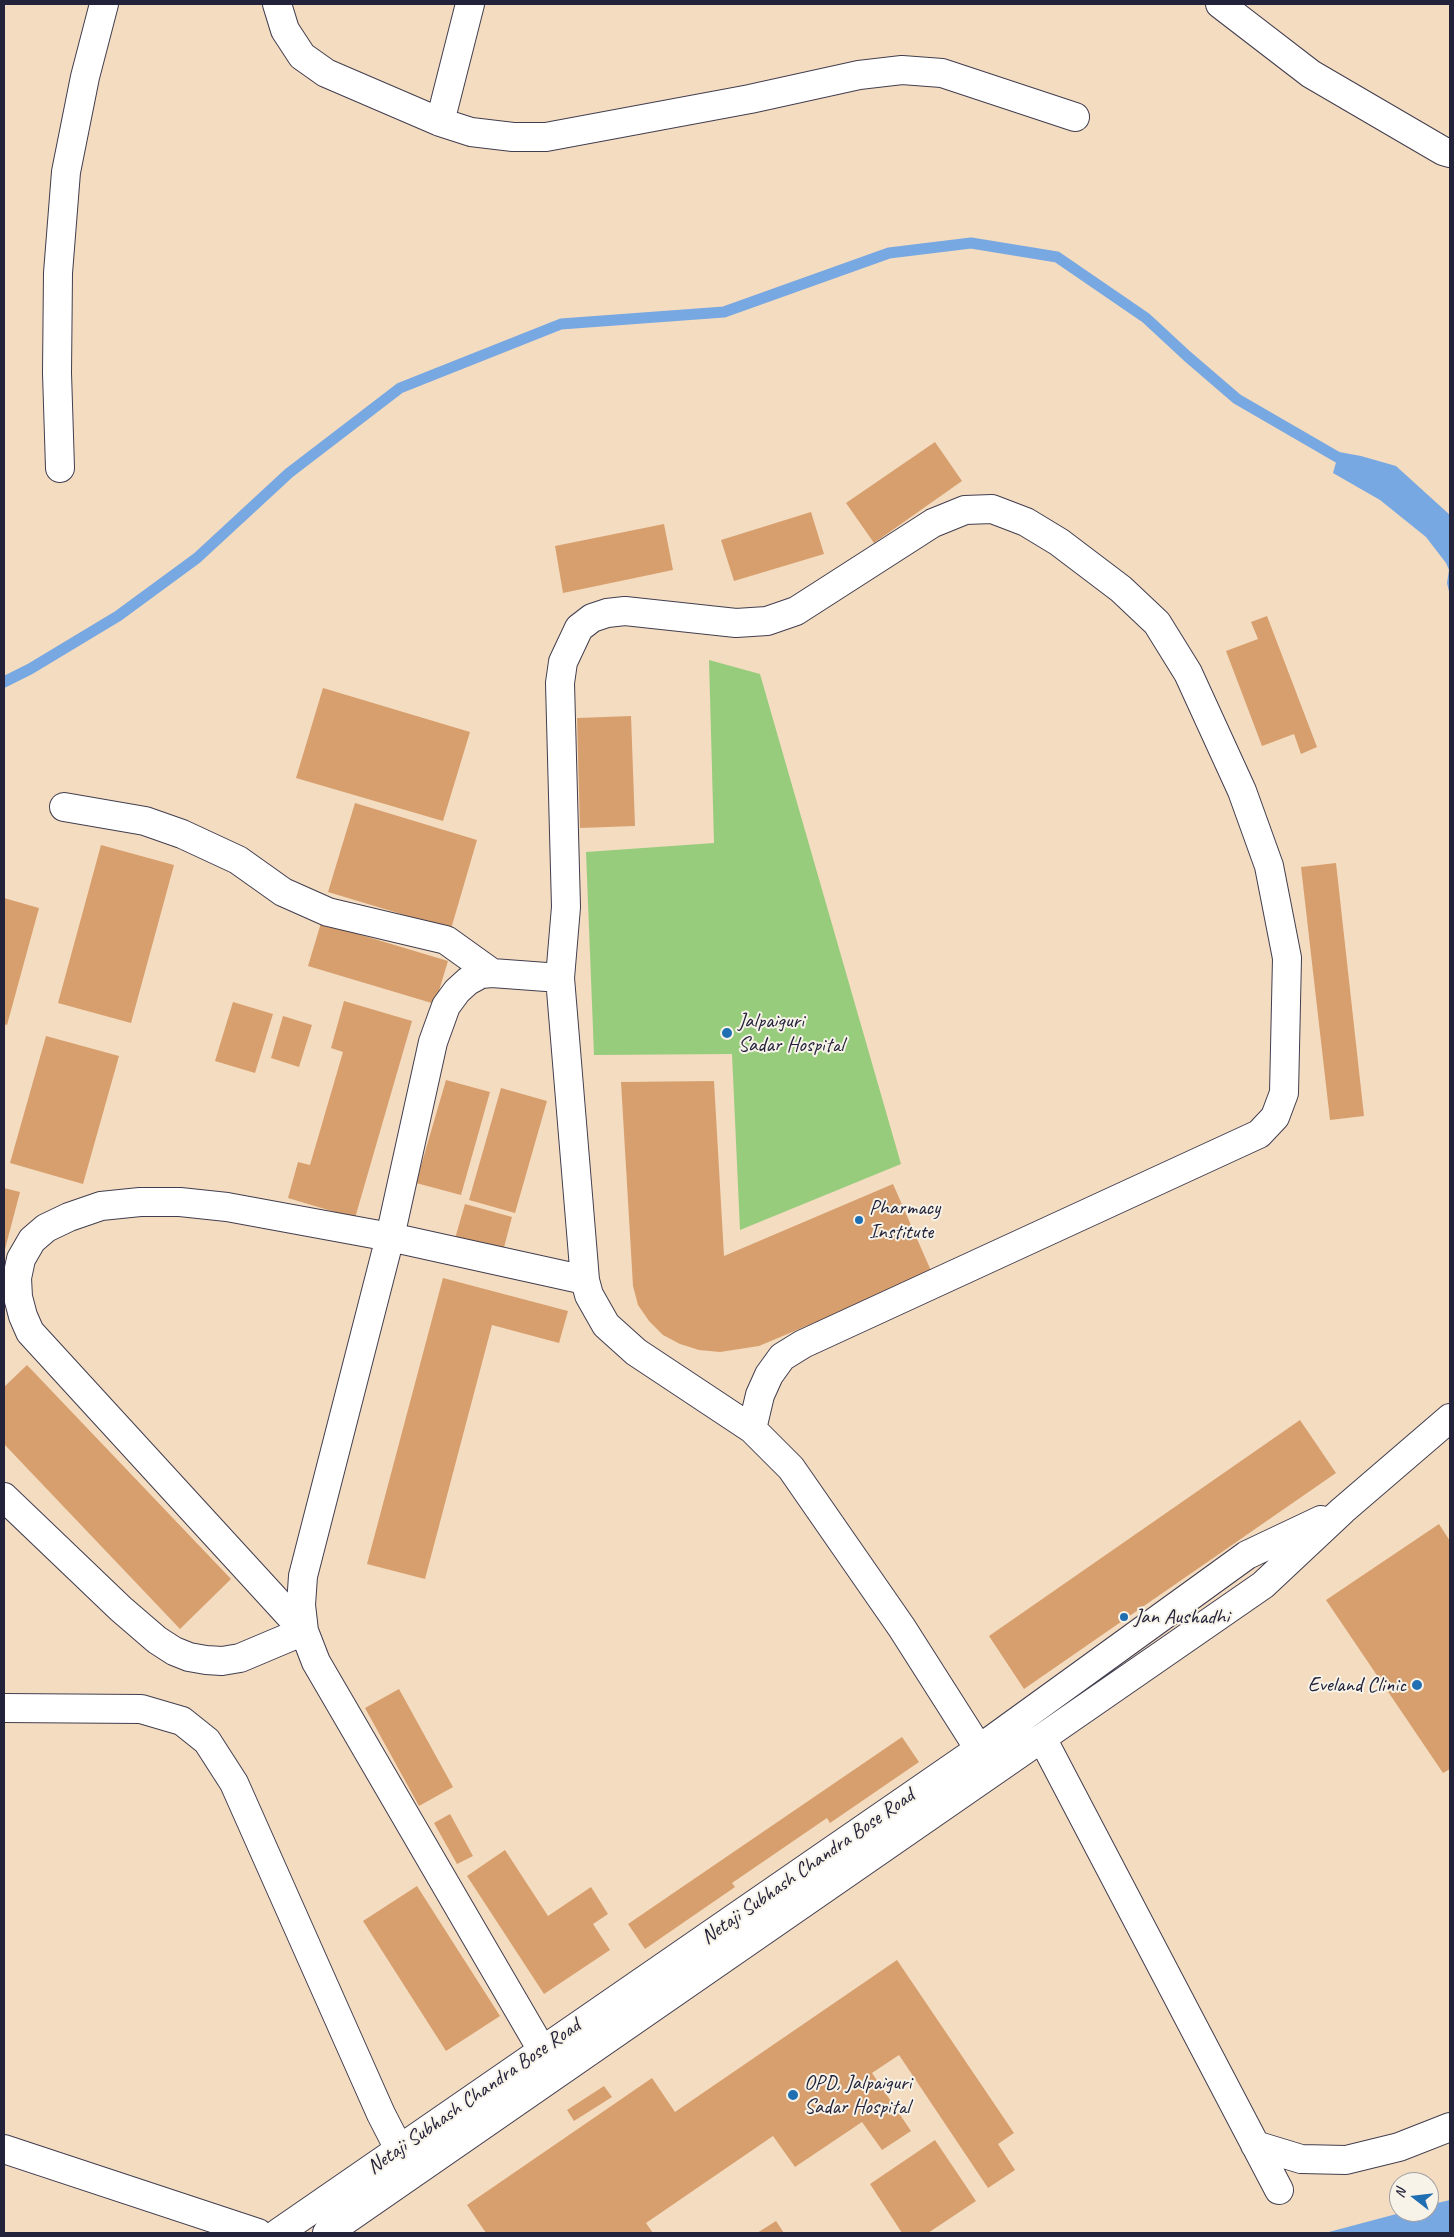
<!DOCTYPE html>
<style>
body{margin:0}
#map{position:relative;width:1454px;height:2237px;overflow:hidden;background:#f4dcc0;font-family:Caveat,sans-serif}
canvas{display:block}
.frame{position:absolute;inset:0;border:5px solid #22223b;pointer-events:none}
.north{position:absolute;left:1389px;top:2172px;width:50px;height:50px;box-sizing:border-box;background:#f7f3e8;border:1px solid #a29fa3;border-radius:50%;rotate:286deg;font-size:14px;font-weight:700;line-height:20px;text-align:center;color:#22223b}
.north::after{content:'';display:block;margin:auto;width:18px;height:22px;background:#1f6fb2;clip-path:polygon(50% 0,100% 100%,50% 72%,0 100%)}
</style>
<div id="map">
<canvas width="1454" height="2237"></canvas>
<div class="frame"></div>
<div class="north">N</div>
</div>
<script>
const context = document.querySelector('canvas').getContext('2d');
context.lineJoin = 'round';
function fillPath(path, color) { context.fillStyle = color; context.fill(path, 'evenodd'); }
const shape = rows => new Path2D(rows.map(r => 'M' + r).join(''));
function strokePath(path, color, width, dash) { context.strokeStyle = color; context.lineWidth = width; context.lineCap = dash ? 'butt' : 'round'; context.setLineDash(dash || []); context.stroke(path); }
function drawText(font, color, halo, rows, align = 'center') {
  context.font = font + ' Caveat,sans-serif'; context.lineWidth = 4; context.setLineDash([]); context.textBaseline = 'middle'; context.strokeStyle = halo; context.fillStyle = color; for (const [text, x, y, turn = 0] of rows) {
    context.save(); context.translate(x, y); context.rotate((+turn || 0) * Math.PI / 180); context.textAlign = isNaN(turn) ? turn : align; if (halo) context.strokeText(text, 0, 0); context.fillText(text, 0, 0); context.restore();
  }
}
fillPath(shape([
 [709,660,760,674,901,1164,740,1230,732,1054,594,1055,586,852,714,843]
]), '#98cc7d');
fillPath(shape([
 [1339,452,1361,456,1396,466,1450,515,1450,596,1447,583,1449,570,1446,563,1426,537,1380,500,1333,473],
 [1450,2200,1450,2233,1325,2233,1404,2212,1429,2212,1429,2205]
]), '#78a8e2');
strokePath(shape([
 [4,682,30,669,118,616,197,558,289,473,400,388,561,324,724,312,889,253,971,243,1057,257,1146,318,1187,356,1237,399,1351,465]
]), '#78a8e2', 11);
fillPath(shape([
 [935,442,962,481,874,543,846,503],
 [811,512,824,554,734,581,721,540],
 [664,524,673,570,563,593,555,546],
 [1267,616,1317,747,1301,754,1294,734,1262,746,1226,651,1258,639,1251,622],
 [323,688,470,732,443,821,296,778],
 [631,716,635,826,580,828,577,718],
 [355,803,477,840,451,929,328,892],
 [101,845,174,865,131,1023,58,1003],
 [1336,863,1364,1116,1330,1120,1301,867],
 [4,898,39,908,7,1025,4,1024],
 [321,923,448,961,435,1004,308,966],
 [344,1001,412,1021,355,1218,288,1198,298,1162,310,1165,343,1052,331,1048],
 [233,1002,273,1014,255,1073,215,1061],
 [283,1016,312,1025,299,1067,271,1058],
 [46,1036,119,1056,83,1184,10,1163],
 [446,1080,490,1092,461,1195,416,1183],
 [714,1081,724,1256,893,1184,932,1273,759,1346,720,1352,699,1350,680,1344,663,1335,649,1321,638,1305,633,1286,621,1082],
 [501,1088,547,1101,515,1213,469,1200],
 [4,1188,20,1192,4,1253],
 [465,1204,512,1217,502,1255,454,1242],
 [443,1278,568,1311,559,1343,492,1325,425,1579,367,1564],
 [27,1365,231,1579,180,1629,4,1444,4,1387],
 [1300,1420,1336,1473,1024,1689,989,1636],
 [1439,1524,1450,1541,1450,1769,1443,1773,1326,1600],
 [399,1689,453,1787,419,1806,365,1708],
 [902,1737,919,1762,830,1823,827,1818,732,1883,735,1887,645,1949,628,1924],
 [450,1814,473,1856,457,1864,434,1823],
 [505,1850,548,1916,591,1887,608,1914,593,1924,610,1950,544,1994,467,1876],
 [417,1886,500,2016,446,2051,363,1921],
 [897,1960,1014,2133,998,2144,1015,2170,988,2188,899,2055,872,2073,911,2131,882,2150,862,2122,795,2167,773,2136,646,2223,653,2233,486,2233,467,2205,652,2078,675,2112],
 [604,2086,612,2097,574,2121,567,2110],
 [935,2140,976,2201,928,2233,902,2233,870,2184],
 [776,2221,784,2233,757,2233]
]), '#d79f6e');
const minor = shape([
 [277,4,285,30,302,56,326,73,440,122,471,132,513,137,546,137,750,99,859,75,902,70,942,73,1075,117],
 [1220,4,1311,74,1443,151,1450,153],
 [440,122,470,4],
 [60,468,57,373,58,273,66,172,85,77,104,4],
 [64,807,145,821,182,834,238,860,283,892,328,912,446,940,492,973],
 [560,978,585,1280,589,1295,606,1325,636,1352,752,1429],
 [4,1497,121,1609,157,1640,174,1651,189,1657,206,1660,222,1661,240,1658,304,1631,30,1332,23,1316,18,1297,17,1278,21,1259,32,1240,46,1228,69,1217,101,1206,140,1202,180,1202,227,1207,390,1237,585,1280],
 [4,1708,141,1709,182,1721,207,1741,234,1783,381,2114,399,2149],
 [1042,1738,1279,2190],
 [542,2050,316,1662,304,1631,301,1605,303,1576,390,1237,433,1042,446,1006,457,991,468,981,481,974,492,973,560,978,566,907,560,683,563,662,579,628,592,618,607,613,625,611,736,623,767,621,796,611,933,523,965,510,992,509,1026,522,1059,542,1121,589,1157,623,1188,673,1242,791,1269,866,1287,958,1284,1093,1275,1117,1259,1134,803,1344,782,1357,769,1375,760,1395,752,1429,791,1468,902,1628,979,1749],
 [1255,2145,1301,2159,1346,2160,1399,2147,1450,2127],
 [4,2149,258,2233],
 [278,2233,979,1749,1247,1555,1321,1520],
 [327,2233,1263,1585,1343,1510,1450,1418]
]);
strokePath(minor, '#423e4f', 30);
strokePath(minor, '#fff', 28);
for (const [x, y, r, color] of [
 [727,1033,6,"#1f6fb2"],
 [859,1220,5,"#1f6fb2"],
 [1124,1617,5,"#1f6fb2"],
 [1417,1685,6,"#1f6fb2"],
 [793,2095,6,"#1f6fb2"]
]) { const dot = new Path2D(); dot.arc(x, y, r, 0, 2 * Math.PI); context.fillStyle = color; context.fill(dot); strokePath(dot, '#f7f3e8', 2); }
drawText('21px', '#22223b', '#f7f3e8', [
 ["Jalpaiguri",738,1021],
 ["Sadar Hospital",738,1045],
 ["Pharmacy",869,1208],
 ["Institute",869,1232],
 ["Jan Aushadhi",1134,1617],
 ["Eveland Clinic",1406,1685,"right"],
 ["OPD, Jalpaiguri",804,2083],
 ["Sadar Hospital",804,2107]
], 'left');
drawText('21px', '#22223b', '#f7f3e8', [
 ["Netaji Subhash Chandra Bose Road",808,1867,-35],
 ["Netaji Subhash Chandra Bose Road",474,2097,-35]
]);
</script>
